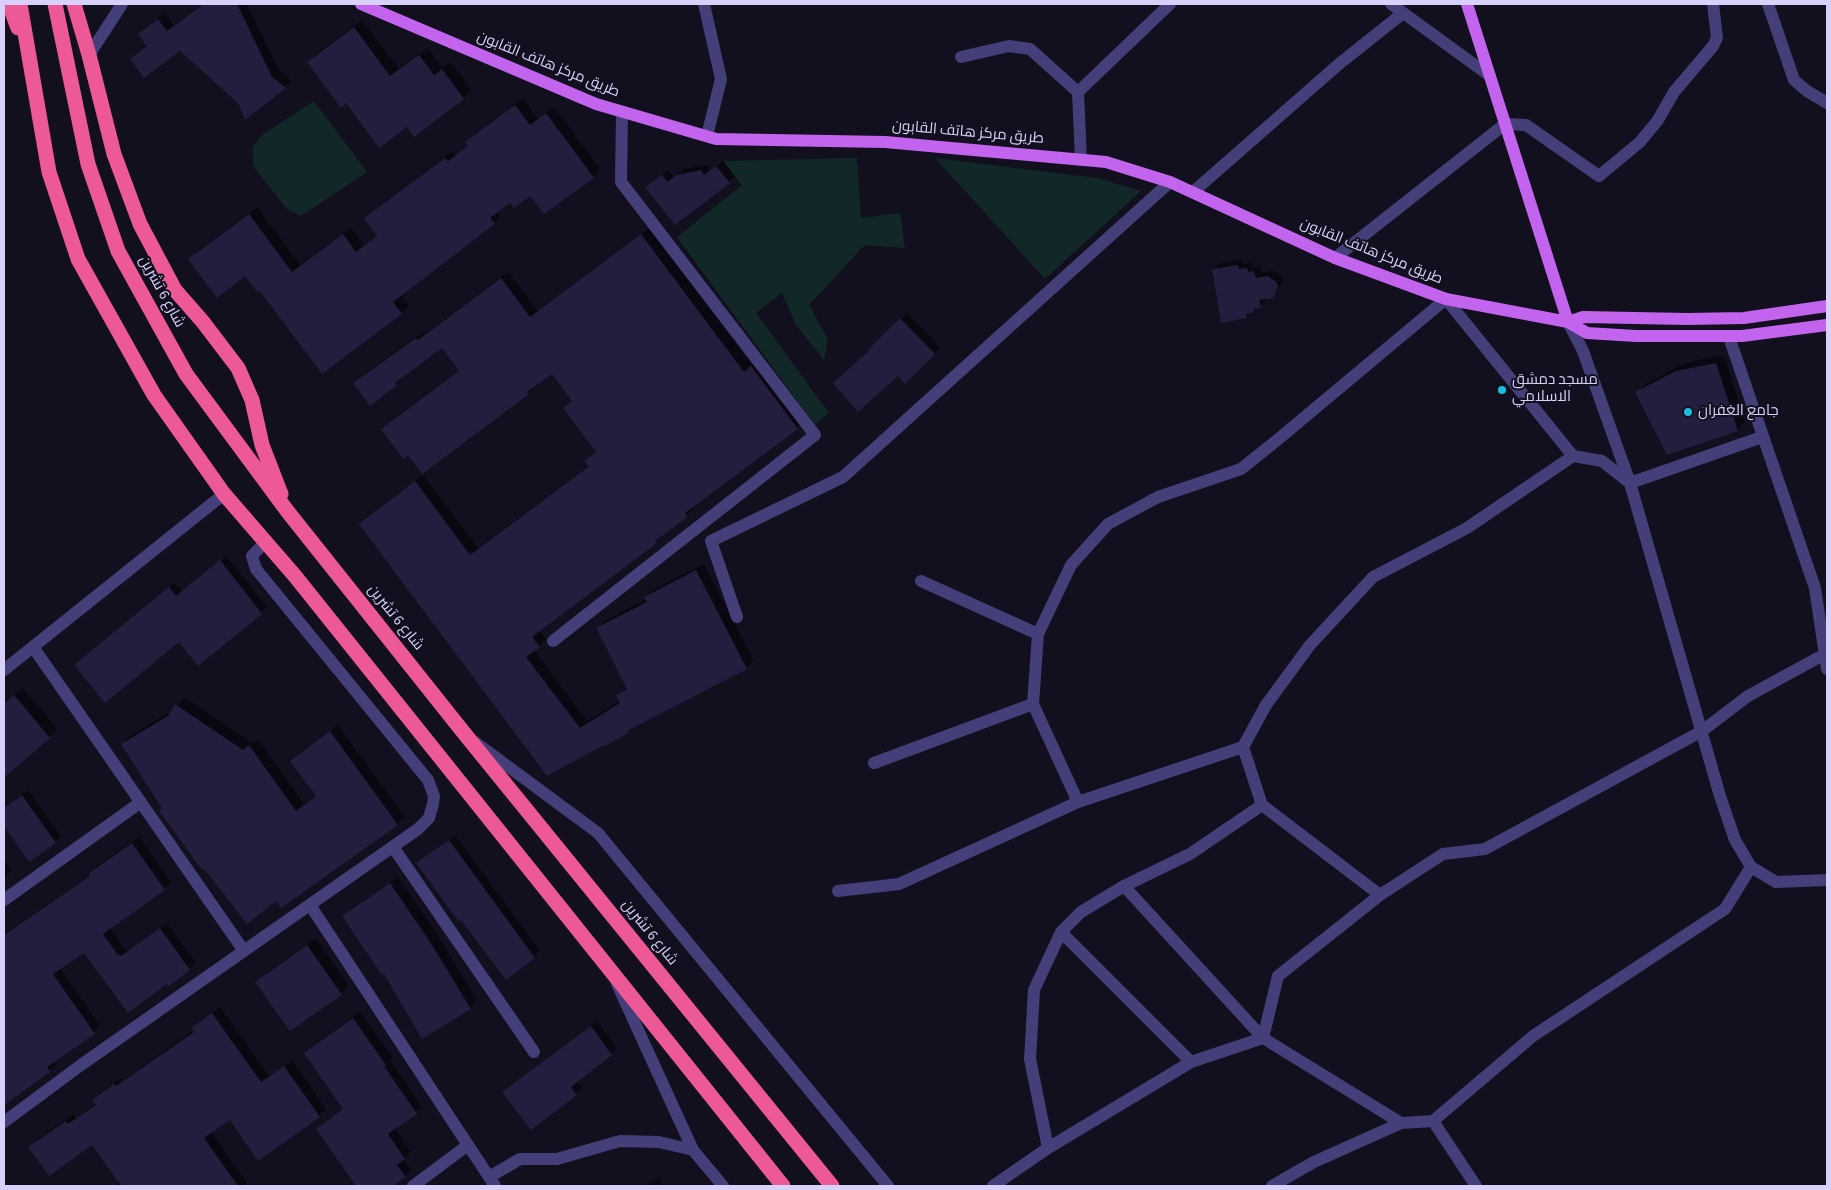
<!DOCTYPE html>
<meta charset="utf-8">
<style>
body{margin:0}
#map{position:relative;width:1831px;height:1190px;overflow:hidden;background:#120f1e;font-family:"Source Sans 3",sans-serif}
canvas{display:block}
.frame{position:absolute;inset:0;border:5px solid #d8d1fa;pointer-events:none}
</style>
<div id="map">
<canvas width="1831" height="1190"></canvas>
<div class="frame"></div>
</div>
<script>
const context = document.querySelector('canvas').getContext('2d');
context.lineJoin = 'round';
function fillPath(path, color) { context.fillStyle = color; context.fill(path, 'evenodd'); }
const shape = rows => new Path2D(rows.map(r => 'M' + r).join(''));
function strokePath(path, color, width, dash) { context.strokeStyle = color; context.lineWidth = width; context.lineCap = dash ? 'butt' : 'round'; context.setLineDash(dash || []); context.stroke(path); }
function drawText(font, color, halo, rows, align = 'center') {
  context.font = font + ' "Source Sans 3",Cairo,sans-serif'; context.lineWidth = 4; context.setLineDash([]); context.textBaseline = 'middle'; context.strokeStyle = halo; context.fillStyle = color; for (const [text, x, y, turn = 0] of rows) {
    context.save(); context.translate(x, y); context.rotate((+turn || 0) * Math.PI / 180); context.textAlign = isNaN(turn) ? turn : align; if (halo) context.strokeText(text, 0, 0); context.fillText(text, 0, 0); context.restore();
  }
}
fillPath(shape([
 [314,101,367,172,301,216,287,209,253,166,253,147,263,134],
 [857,158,861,218,900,213,905,248,865,245,809,305,828,339,824,360,796,325,782,293,756,313,829,413,815,425,677,237,742,185,723,161],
 [935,158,1097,178,1141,191,1045,279]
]), '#122728');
fillPath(shape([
 [202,4,247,4,279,70,292,81,245,118,239,103,180,50,131,59,148,45,140,34,147,27,165,13,174,25],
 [362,20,399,69,428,48,442,68,451,62,471,90,464,98,414,135,407,126,347,102,308,62,316,54],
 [523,98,538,119,554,107,600,169,593,177,510,201,498,211,501,216,494,223,400,294,409,306,401,313,261,289,246,275,190,259,198,251,257,207,300,265,351,228,364,246,378,235,366,218,373,211,453,151,456,155,469,145,467,143,474,135],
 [723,161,735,177,729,182,647,187,668,170,674,177,684,169,707,165,711,170],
 [649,228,752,365,759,360,804,420,797,428,692,506,694,509,663,534,656,542,539,630,546,639,534,650,587,721,620,701,618,695,627,687,597,629,605,621,647,599,646,598,653,590,704,564,753,660,746,668,631,727,627,732,548,774,361,524,423,475,478,548,589,465,586,461,597,451,573,400,552,372,528,393,408,453,390,422,460,370,442,346,403,376,404,377,396,384,370,404,355,383,362,376,424,331,426,333,508,272,538,311],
 [1243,259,1244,264,1252,262,1253,267,1260,266,1261,273,1274,271,1282,276,1283,281,1278,290,1272,297,1266,298,1266,301,1246,317,1213,269,1219,264],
 [907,313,940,348,905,382,872,348],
 [1724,355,1745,422,1737,430,1636,393,1644,385,1685,363],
 [226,556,267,607,198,664,179,640,81,660,175,583,183,591],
 [23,688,57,729,4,776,4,704],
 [184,697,252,743,258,739,304,804,317,795,292,761,300,753,338,725,405,817,397,824,163,808,122,744,130,736,172,711],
 [28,790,61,837,29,860,4,824,4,808],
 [455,835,540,951,506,978,424,858],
 [139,837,171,883,164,889,110,928,125,950,127,949,128,951,167,923,196,963,169,984,84,951,60,968,100,1026,53,1061,56,1065,49,1071,8,1100,4,1094,4,934,91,875,90,873,96,867],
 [4,859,12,871,4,878],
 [398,877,437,934,477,1000,470,1008,384,972,344,916,351,909],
 [316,938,349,986,341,994,257,982,265,974],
 [220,1007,269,1076,292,1060,326,1109,319,1116,230,1118,211,1132,247,1183,244,1186,114,1186,119,1182,92,1144,30,1147,37,1140,73,1114,76,1118,96,1104,94,1100,101,1092,122,1078,124,1080,194,1030,200,1021],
 [360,1012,392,1057,390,1060,422,1107,395,1128,411,1152,403,1159,411,1170,391,1186,386,1183,382,1186,357,1186,317,1129,344,1108,305,1053,312,1047],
 [597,1021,617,1048,576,1081,582,1089,576,1094,510,1087],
 [658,1177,664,1186,645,1186]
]), '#0007');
fillPath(shape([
 [203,4,237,4,272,77,286,88,245,120,238,103,180,51,144,78,130,59,147,46,138,34,158,19,167,31],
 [354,27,390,76,419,55,434,75,442,69,464,99,414,137,407,127,379,148,346,103,341,108,307,62],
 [515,105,530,125,546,113,594,178,544,214,530,196,514,208,510,203,490,218,495,224,393,302,402,314,322,374,260,291,258,293,245,276,217,298,188,259,249,214,292,272,343,234,356,252,377,236,364,218,445,158,448,161,468,146,465,142],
 [716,166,730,183,675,225,645,187,662,175,667,182,677,175,701,170,704,175],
 [641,234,744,372,751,366,798,429,685,513,687,517,655,541,657,543,532,637,540,647,526,657,580,728,620,703,616,695,627,689,596,628,647,602,644,597,696,570,747,669,627,731,628,733,605,746,604,745,547,776,359,524,415,481,470,555,589,466,584,461,596,452,563,408,572,401,552,374,527,392,529,394,422,474,408,455,403,459,381,429,459,371,442,348,395,383,397,385,370,406,353,383,416,338,418,340,501,278,530,317],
 [1238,265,1239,269,1247,268,1248,272,1254,271,1256,278,1268,276,1276,282,1278,287,1273,298,1259,300,1261,308,1254,309,1254,312,1246,314,1247,318,1221,323,1212,269],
 [900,318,935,354,905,384,898,376,858,412,833,383,871,349,870,348],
 [1716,363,1738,431,1667,455,1635,392,1676,371],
 [220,560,262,614,198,666,179,642,105,703,74,665,169,587,176,596],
 [14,695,50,738,4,778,4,704],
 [175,704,243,750,249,745,296,811,316,796,290,761,330,731,398,825,281,908,276,901,247,924,204,869,202,870,159,811,162,808,121,744,168,716],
 [22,795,56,843,29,862,4,826,4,808],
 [449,840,535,958,506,980,461,920,459,922,416,863],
 [132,843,165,890,103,934,118,955,120,954,121,956,160,928,190,970,169,986,167,984,128,1013,84,953,53,974,95,1034,47,1067,50,1072,4,1105,4,935,90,876,89,873],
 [390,883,430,942,471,1009,422,1039,384,974,382,975,342,916],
 [307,945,342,995,290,1031,255,982],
 [212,1013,261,1082,284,1066,320,1117,258,1161,230,1120,204,1138,238,1186,121,1186,92,1145,49,1176,28,1147,66,1121,68,1124,96,1105,92,1100,114,1084,116,1086,194,1032,191,1028],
 [353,1018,386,1065,384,1066,417,1114,388,1134,405,1159,397,1165,406,1177,393,1186,356,1186,316,1129,343,1109,304,1053],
 [591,1026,612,1055,571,1087,577,1095,531,1130,502,1092]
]), '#251d3d');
strokePath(shape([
 [704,4,721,79,707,136],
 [1391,4,1490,76],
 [1768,4,1794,80,1807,91,1827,103],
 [89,55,122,4],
 [961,57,1009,46,1030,49,1078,92],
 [1081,160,1078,92,1170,4],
 [1193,192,1339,64,1403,13],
 [1335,258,1505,124,1526,125,1599,176,1640,142,1658,120,1674,92,1713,46,1717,38,1713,4],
 [1568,322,1583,351,1630,483,1720,796,1735,840,1751,867,1776,882,1827,880],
 [1729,337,1815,588,1827,669],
 [921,581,1038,634],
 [737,617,711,541,843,477,1170,182],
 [553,641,815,435,621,182,622,112],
 [33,647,244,951],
 [4,670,224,494],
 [475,742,598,833,888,1186],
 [874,763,1033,704],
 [1078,802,1033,704,1038,634,1071,565,1108,524,1158,497,1241,469,1276,441,1446,299,1573,456,1602,461,1630,483,1762,437],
 [393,847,534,1052],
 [1124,886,1263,1038],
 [838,891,899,884,1078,802,1243,747],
 [1380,895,1262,805,1243,747,1266,705,1310,645,1373,577,1467,528,1573,456],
 [4,900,141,802],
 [310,905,495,1186],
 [1061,932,1191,1062],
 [617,984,693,1150,723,1186],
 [1263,1038,1278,976,1380,895,1443,854,1485,849,1702,731,1748,696,1825,654],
 [1433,1121,1476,1186],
 [4,1122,81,1065,418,829,429,818,433,804,434,796,428,780,256,569,252,556,265,542],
 [1048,1148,1030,1059,1034,990,1061,932,1081,912,1124,886,1190,854,1262,805],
 [489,1177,520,1159,557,1159,620,1141,659,1142,693,1150],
 [413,1186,468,1145],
 [993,1186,1048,1148,1191,1062,1263,1038,1401,1123,1433,1121,1533,1036,1725,909,1751,867],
 [1272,1186,1314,1162,1401,1123]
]), '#443f78', 12);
strokePath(shape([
 [361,4,596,104,716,139,885,142,1106,162,1170,182,1335,258,1446,299,1568,322,1587,333,1636,336,1742,336,1827,325],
 [1467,4,1568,322],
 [1568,322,1583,317,1687,319,1744,318,1827,306]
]), '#c364ee', 12);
strokePath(shape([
 [9,4,18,28],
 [20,4,49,172,78,259,154,395,224,494,295,576,783,1186],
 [55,4,88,164,118,251,186,374,288,512,464,733,832,1186],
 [74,4,89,55,114,154,140,224,175,290,203,322,238,368,252,400,262,445,281,494]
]), '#ed5997', 15);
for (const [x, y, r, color] of [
 [1502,390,5,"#19bfde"],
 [1688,412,5,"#19bfde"]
]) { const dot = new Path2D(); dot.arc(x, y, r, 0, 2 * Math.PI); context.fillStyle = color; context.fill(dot); strokePath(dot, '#120f1e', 2); }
drawText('15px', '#d8d1fa', '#120f1e', [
 ["طريق مركز هاتف القابون",548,65,22],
 ["طريق مركز هاتف القابون",968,133,5],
 ["طريق مركز هاتف القابون",1371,252,22],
 ["شارع 6 تشرين",161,292,61],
 ["شارع 6 تشرين",395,618,51],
 ["شارع 6 تشرين",649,933,51]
]);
drawText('15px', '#d8d1fa', '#120f1e', [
 ["مسجد دمشق",1512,381],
 ["الاسلامي",1512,398],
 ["جامع الغفران",1698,412]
], 'left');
</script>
